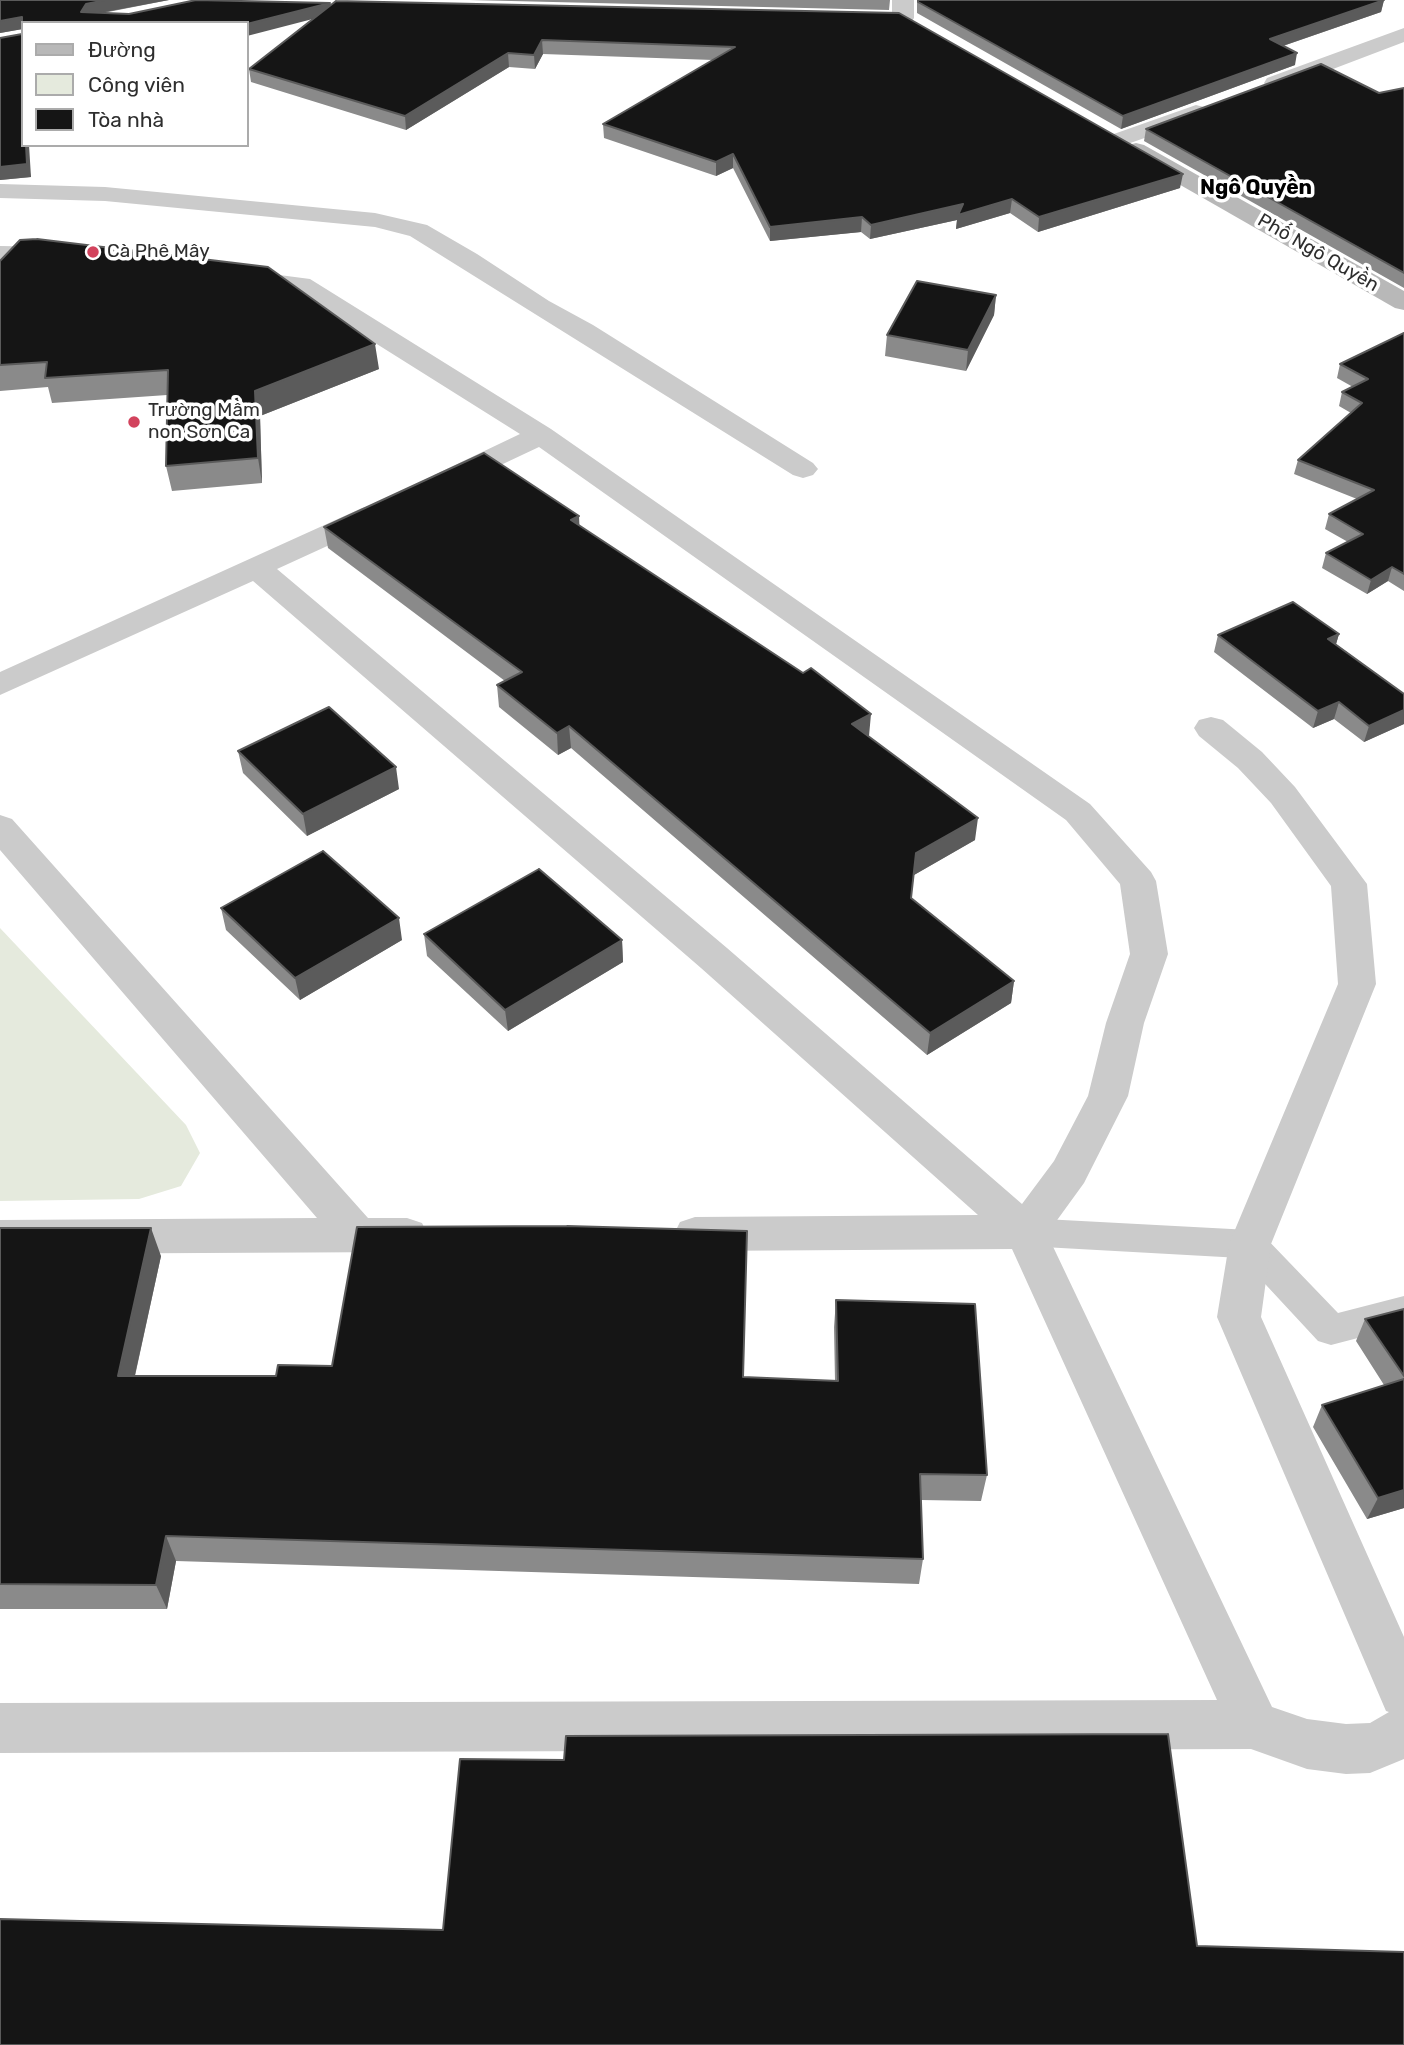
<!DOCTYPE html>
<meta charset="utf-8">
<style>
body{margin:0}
#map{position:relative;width:1404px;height:2045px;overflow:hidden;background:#fff;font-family:Rubik,sans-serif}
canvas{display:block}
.legend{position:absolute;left:21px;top:21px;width:228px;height:126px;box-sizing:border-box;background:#fff;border:2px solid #ababab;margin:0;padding:9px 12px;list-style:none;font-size:21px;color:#2e2e2e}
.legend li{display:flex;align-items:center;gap:14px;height:35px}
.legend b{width:35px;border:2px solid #ababab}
</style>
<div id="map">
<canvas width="1404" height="2045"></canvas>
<ul class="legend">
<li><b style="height:9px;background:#b8b8b8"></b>Đường</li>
<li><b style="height:19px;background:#e5eadd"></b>Công viên</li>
<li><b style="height:19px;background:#151515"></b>Tòa nhà</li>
</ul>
</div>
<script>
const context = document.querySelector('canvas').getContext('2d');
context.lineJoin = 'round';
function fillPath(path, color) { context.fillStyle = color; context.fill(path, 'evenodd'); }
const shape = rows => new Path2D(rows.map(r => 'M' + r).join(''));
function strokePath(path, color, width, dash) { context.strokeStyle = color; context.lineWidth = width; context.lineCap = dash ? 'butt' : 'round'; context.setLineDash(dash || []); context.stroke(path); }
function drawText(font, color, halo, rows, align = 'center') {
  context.font = font + ' Rubik,sans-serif'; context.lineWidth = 7; context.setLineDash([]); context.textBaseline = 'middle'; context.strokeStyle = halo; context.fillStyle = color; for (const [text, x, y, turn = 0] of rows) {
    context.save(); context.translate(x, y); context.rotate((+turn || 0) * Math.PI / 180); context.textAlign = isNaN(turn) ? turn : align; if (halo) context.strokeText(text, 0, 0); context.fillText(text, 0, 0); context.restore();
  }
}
fillPath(shape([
 [0,928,186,1125,200,1153,181,1186,139,1199,0,1201]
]), '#e5eadd');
fillPath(shape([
 [1025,1218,1250,1230,1262,1234,1338,1313,1404,1296,1404,1326,1331,1345,1318,1341,1241,1258,1025,1246,1013,1242,1008,1232,1013,1222,1025,1218]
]), '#cbcbcb');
fillPath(shape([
 [892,0,914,0,914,18,911,23,895,23,892,18,892,0],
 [1404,28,1404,42,1283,88,1275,90,1267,88,1264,83,1267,78,1404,28],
 [1196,105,1204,107,1207,112,1204,117,1119,147,1111,145,1107,140,1111,135,1196,105],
 [0,184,105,187,375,213,427,225,477,254,549,301,593,325,813,463,818,469,813,475,803,478,793,475,410,236,375,227,105,201,0,198,0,184],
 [0,246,60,247,69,250,73,255,69,260,60,263,0,262,0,246],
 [241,270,310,279,551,429,1090,804,1151,872,1156,881,1168,954,1144,1023,1128,1096,1084,1183,1047,1234,1272,1707,1307,1719,1346,1724,1370,1723,1389,1712,1386,1711,1217,1317,1229,1244,1338,984,1331,886,1271,803,1238,768,1199,736,1194,728,1199,720,1211,717,1223,720,1262,752,1295,787,1367,884,1376,984,1271,1244,1261,1317,1404,1637,1404,1759,1370,1773,1346,1774,1307,1769,1251,1749,0,1753,0,1703,1217,1700,1012,1249,695,1251,680,1246,674,1234,680,1222,695,1217,978,1215,701,968,253,581,0,695,0,672,362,508,373,505,384,508,388,514,384,520,277,569,727,948,1022,1204,1054,1161,1088,1096,1106,1023,1130,954,1120,884,1066,820,539,447,454,487,444,490,434,487,429,481,434,475,520,434,294,292,232,283,228,278,232,273,241,270],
 [0,815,12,819,368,1218,407,1218,422,1223,428,1235,422,1247,407,1252,0,1254,0,1220,317,1218,0,850,0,815]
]), '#cbcbcb');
fillPath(shape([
 [1136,143,1144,145,1404,291,1404,310,1395,308,1128,155,1124,150,1128,145,1136,143]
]), '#b8b8b8');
fillPath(shape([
 [0,0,169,0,103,13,129,14,330,3,331,5,899,13,1180,188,1038,232,1010,213,956,229,957,220,870,239,861,232,770,241,733,168,716,176,604,138,603,124,713,60,543,54,535,69,509,67,406,130,251,82,249,69,312,19,23,23,23,145,31,177,0,180,0,38,22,34,22,29,0,33],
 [469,0,890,0,889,10],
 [917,0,1384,0,1381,12,1283,46,1295,65,1121,129,917,13],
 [1404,88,1404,288,1144,141,1146,129,1379,93],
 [0,261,379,369,260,416,262,483,172,491,166,466,167,395,52,403,48,387,0,391],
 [996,295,994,315,966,371,885,356,887,335],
 [1404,333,1404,591,1388,581,1367,594,1322,568,1326,553,1348,542,1325,529,1329,514,1357,499,1294,474,1298,460,1351,413,1339,406,1342,392,1353,387,1337,378,1340,364],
 [579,526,869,736,975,840,914,875,911,898,1014,981,1011,1003,927,1055,571,748,558,755,499,707,497,685,505,681,328,548,324,527],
 [1339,634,1336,644,1404,694,1404,724,1364,742,1334,719,1313,728,1214,652,1218,635],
 [238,751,399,789,307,836,243,773],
 [221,908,402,940,300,1000,226,930],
 [424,934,622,940,623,962,508,1031,427,956],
 [0,1228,161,1256,135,1376,743,1377,835,1381,834,1327,836,1300,987,1475,981,1501,921,1500,923,1559,919,1584,176,1561,167,1609,0,1609],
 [1404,1309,1404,1508,1367,1519,1313,1427,1322,1405,1384,1385,1356,1341,1365,1319]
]), '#8a8a8a');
fillPath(shape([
 [106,0,169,0,89,15,81,12,86,4],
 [1384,0,1381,12,1268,51,1270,39],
 [330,3,332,14,247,36,247,24],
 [22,17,23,29,0,33,0,21],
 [542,40,543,54,535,69,534,55],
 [508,53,509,67,406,130,405,116],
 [1297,53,1295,65,1121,129,1123,116],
 [26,145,29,145,31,177,0,180,0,167],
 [733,154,733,168,716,176,716,162],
 [1183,174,1180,188,1038,232,1039,217],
 [1012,199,1010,213,956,229,957,220,870,239,871,225,963,204],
 [862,217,861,232,770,241,770,227],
 [996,295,994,315,966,371,968,350],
 [375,344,379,369,260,416,262,483,258,458,255,391],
 [579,516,580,538,571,520],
 [1392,567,1388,581,1367,594,1371,580],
 [1339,634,1334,651,1328,639],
 [1339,702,1334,719,1313,728,1318,711],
 [1404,710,1404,724,1364,742,1369,726],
 [871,714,869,736,850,746,852,724],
 [569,726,571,748,558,755,557,733],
 [396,767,399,789,307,836,303,814],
 [978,818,975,840,914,875,916,853],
 [399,918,402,940,300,1000,295,978],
 [622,940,623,962,508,1031,505,1010],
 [1014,981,1011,1003,927,1055,930,1033],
 [151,1228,161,1256,129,1402,118,1376],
 [1404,1490,1404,1508,1367,1519,1378,1498],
 [166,1536,176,1561,167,1609,156,1585]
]), '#5b5b5b');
const building = shape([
 [0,0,106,0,86,4,81,12,129,14,196,0,330,3,247,24,247,23,23,23,23,145,26,145,27,164,0,167,0,38,22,34,22,17,0,21,0,0],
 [918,0,1384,0,1270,39,1297,53,1123,116,918,2,918,0],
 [336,1,899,13,1183,174,1039,217,1012,199,958,215,963,204,871,225,862,217,770,227,733,154,716,162,603,124,735,47,542,40,534,55,508,53,405,116,249,69,336,1],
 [1321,64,1379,93,1404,88,1404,273,1146,129,1321,64],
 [37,239,268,267,375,344,255,391,258,458,166,466,168,370,45,378,47,362,0,365,0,261,20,240,37,239],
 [917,281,996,295,968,350,887,335,917,281],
 [1404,333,1404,574,1392,567,1371,580,1326,553,1363,534,1329,514,1374,490,1298,460,1362,403,1342,392,1368,379,1340,364,1404,333],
 [484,453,579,516,571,520,803,673,811,668,871,714,852,724,978,818,916,853,911,898,1014,981,930,1033,569,726,557,733,497,685,522,672,324,527,484,453],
 [1293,602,1339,634,1328,639,1404,694,1404,710,1369,726,1339,702,1318,711,1218,635,1293,602],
 [329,707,396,767,303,814,238,751,329,707],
 [323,851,399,918,295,978,221,908,323,851],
 [539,869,622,940,505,1010,424,934,539,869],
 [567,1226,747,1231,743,1377,838,1381,836,1300,975,1304,987,1475,920,1474,923,1559,166,1536,156,1585,0,1584,0,1228,151,1228,118,1376,276,1376,278,1365,332,1366,357,1227,567,1226],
 [1404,1309,1404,1376,1365,1319,1404,1309],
 [1404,1379,1404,1490,1378,1498,1322,1405,1404,1379],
 [1168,1734,1197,1946,1404,1952,1404,2045,0,2045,0,1919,443,1930,460,1759,564,1760,566,1736,1168,1734]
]);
fillPath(building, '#151515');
strokePath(building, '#5b5b5b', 2);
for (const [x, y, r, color] of [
 [93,252,7,"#d2435d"],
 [134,422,7,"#d2435d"]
]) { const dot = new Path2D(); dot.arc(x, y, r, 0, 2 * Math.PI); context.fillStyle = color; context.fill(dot); strokePath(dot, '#fff', 2.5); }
drawText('19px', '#2e2e2e', '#fff', [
 ["Cà Phê Mây",107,252],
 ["Trường Mầm",148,411],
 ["non Sơn Ca",148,433]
], 'left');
drawText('19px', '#2e2e2e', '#fff', [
 ["Phố Ngô Quyền",1318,253,30]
]);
drawText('bold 21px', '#000', '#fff', [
 ["Ngô Quyền",1256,188]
]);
</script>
